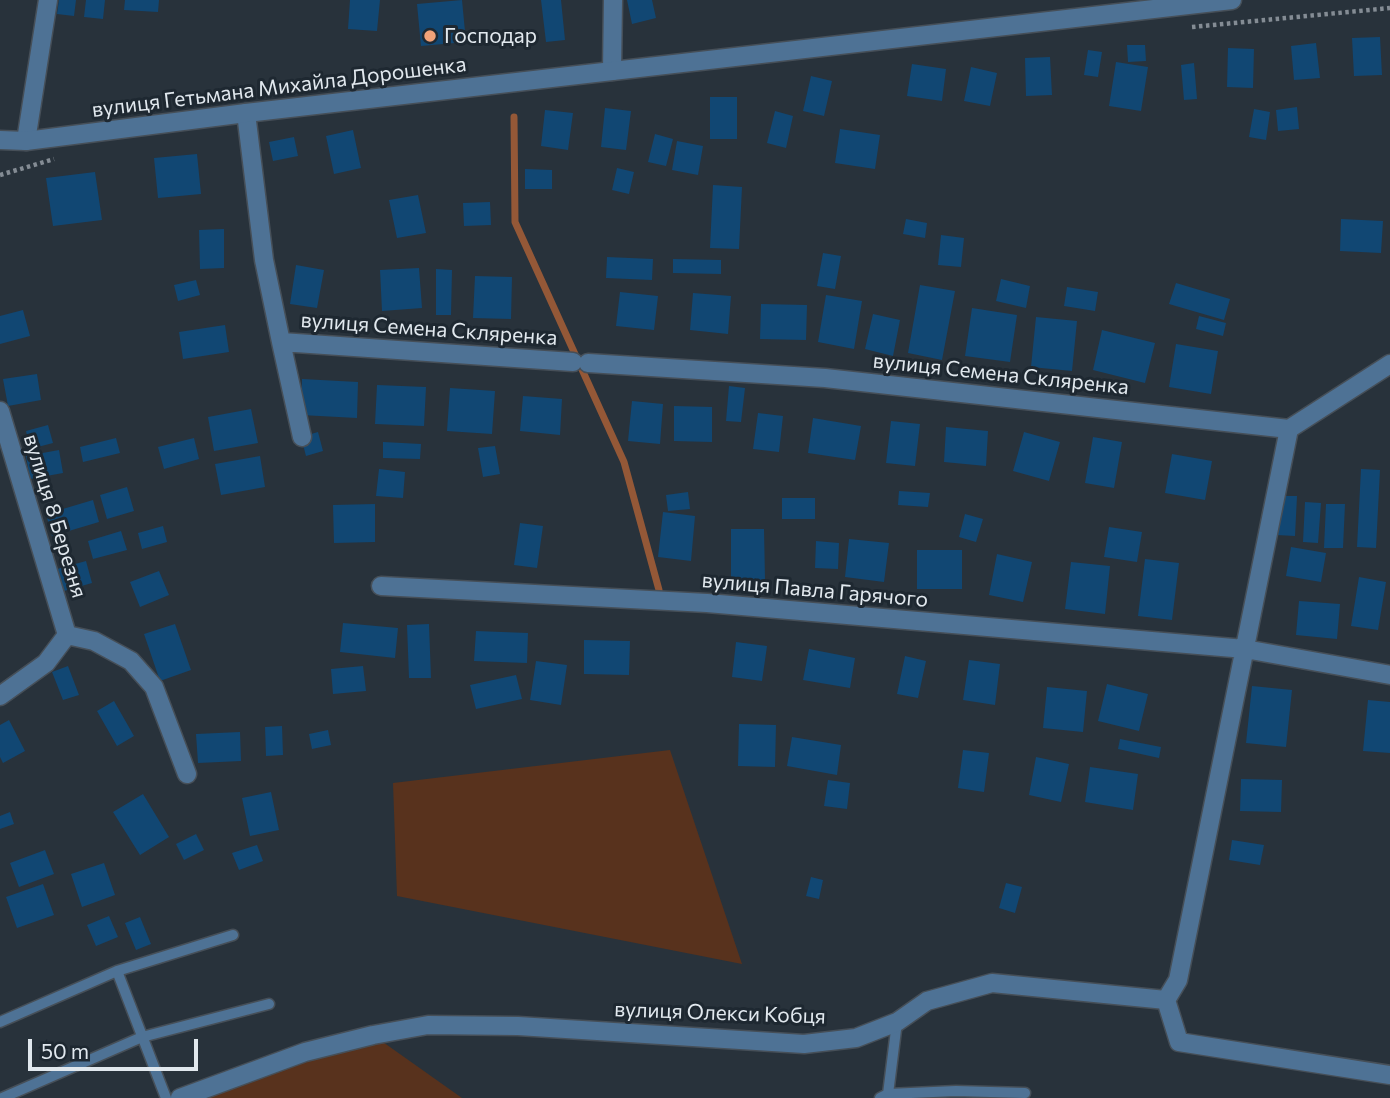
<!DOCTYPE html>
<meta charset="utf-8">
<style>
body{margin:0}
#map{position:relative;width:1390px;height:1098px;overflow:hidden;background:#28323b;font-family:Commissioner,sans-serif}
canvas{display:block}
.scale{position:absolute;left:28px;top:1039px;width:170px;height:32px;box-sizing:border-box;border:4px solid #e1e8ee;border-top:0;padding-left:9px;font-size:21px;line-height:24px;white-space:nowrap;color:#e1e8ee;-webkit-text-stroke:5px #1e2831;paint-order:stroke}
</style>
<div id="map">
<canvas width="1390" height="1098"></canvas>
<div class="scale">50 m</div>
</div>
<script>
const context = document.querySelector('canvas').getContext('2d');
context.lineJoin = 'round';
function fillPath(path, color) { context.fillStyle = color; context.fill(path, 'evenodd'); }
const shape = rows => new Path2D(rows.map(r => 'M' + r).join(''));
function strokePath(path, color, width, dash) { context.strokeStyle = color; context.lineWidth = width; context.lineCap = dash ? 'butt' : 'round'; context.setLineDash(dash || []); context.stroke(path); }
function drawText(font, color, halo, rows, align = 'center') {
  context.font = font + ' Commissioner,sans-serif'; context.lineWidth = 6; context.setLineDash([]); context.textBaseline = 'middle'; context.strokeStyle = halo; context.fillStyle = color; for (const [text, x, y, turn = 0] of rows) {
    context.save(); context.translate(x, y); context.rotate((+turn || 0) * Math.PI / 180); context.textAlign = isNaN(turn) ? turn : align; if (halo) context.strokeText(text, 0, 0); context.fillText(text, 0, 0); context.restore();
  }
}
fillPath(shape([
 [670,750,742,964,397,896,393,783],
 [373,1035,462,1098,180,1098]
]), '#58321d');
strokePath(shape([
 [514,117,515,222,624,462,659,590]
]), '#945837', 7);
fillPath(shape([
 [59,0,76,0,74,16,57,14],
 [86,0,105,0,103,19,84,17],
 [125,0,159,0,158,12,124,10],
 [350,0,380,0,377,31,348,29],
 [462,0,466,42,421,46,417,4],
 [541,0,561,0,565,40,546,42],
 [627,0,652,0,656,18,632,24],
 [1380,37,1382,75,1354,76,1352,38],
 [1316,43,1320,78,1294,80,1291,46],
 [1127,45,1145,45,1146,61,1128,62],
 [1228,48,1254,49,1253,88,1227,87],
 [1088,50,1102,52,1098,77,1084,75],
 [1050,57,1052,95,1026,96,1025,58],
 [1116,62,1148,67,1141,111,1109,106],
 [1194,63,1197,99,1184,100,1181,65],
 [912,64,946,69,942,101,907,96],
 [971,67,997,73,990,106,964,101],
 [811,76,832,81,824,116,803,111],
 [710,97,737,97,737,139,710,139],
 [1297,107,1299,129,1278,131,1276,110],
 [605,108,631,111,626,150,601,147],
 [1254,109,1270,112,1266,140,1249,137],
 [545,110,573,113,568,150,541,146],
 [775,111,793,116,786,148,767,143],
 [840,129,880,135,875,169,835,163],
 [353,130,361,168,334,174,326,136],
 [655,134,673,139,666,166,648,162],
 [294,137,298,156,273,161,269,142],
 [677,141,703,146,698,175,672,170],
 [197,154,201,194,158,198,154,158],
 [617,168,634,172,629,194,612,190],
 [525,169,552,170,552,189,525,189],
 [95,172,102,220,53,226,46,178],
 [713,185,742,187,739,249,710,248],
 [418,195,426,233,397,238,389,200],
 [490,202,491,225,464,226,463,203],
 [906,219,927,223,925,238,903,234],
 [1341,219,1383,221,1381,253,1340,251],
 [224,229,224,268,200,269,199,230],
 [941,235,964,238,961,267,938,265],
 [823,253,841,256,835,289,817,286],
 [607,257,653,259,652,280,606,278],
 [673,259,721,260,721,274,673,273],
 [296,265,324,270,317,308,290,304],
 [419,268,422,308,382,311,380,270],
 [436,269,452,270,451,315,436,315],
 [475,276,512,277,511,319,473,318],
 [1001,279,1030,286,1026,308,996,301],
 [196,280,200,295,178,301,174,285],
 [1176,283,1230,299,1224,320,1169,304],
 [920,285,955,291,942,360,908,353],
 [1067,287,1098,292,1095,311,1064,306],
 [620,292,658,296,654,330,616,326],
 [693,293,731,296,728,334,690,330],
 [826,295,862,301,854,349,818,342],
 [761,304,807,305,806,340,760,339],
 [972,308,1017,315,1010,362,965,356],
 [23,310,30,336,0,344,0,316],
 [873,314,900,320,893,356,865,349],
 [1199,316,1226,323,1223,336,1196,329],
 [1036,317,1077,321,1072,371,1031,367],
 [225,325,229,352,183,359,179,332],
 [1102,330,1155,343,1145,383,1093,370],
 [1176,344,1218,351,1211,394,1169,387],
 [37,374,41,400,8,406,3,379],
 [302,379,358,382,357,418,301,415],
 [377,385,426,387,424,426,375,424],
 [729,386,745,388,741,422,726,421],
 [450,388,495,391,492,434,447,431],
 [523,396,562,399,560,435,520,431],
 [632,401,663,404,660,444,628,441],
 [674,406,712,407,712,442,674,441],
 [251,409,258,443,214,451,208,417],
 [758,413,783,416,779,452,753,449],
 [813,418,861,426,855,460,808,453],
 [891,421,920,424,915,466,886,463],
 [48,425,53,443,30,449,26,431],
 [946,427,988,431,986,466,944,462],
 [318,432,323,451,306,456,301,437],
 [1024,432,1060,442,1049,481,1013,471],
 [1093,437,1122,442,1114,488,1085,483],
 [116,438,120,453,83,462,80,447],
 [194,438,199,459,164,469,158,447],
 [383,442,421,444,420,459,383,458],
 [495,446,500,474,483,477,478,448],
 [59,450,63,473,30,479,26,456],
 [1172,454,1212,461,1205,500,1165,493],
 [260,456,265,487,221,495,215,464],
 [379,469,405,472,403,498,376,496],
 [1361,469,1380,470,1376,548,1357,547],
 [127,487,134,511,107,519,100,495],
 [899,491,930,493,928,507,898,505],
 [688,492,690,509,668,511,666,495],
 [1278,496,1297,496,1295,536,1276,535],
 [782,498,815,498,815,519,782,519],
 [93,500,99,522,52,536,46,514],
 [1305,502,1321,503,1318,543,1303,542],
 [375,504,375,542,334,543,333,505],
 [1326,504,1345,504,1343,548,1324,548],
 [663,512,695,516,691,561,658,557],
 [965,514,983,519,976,542,959,537],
 [520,523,543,526,537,568,514,565],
 [163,526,167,542,142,549,138,533],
 [1109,527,1142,532,1137,562,1104,557],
 [731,529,764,529,765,580,731,580],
 [121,531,127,550,93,559,88,541],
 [849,539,889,543,884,582,845,577],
 [816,541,839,543,838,569,815,568],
 [1291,547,1326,553,1321,582,1286,576],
 [917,550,962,550,962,589,917,589],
 [997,554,1032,562,1023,602,989,595],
 [1145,559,1179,563,1172,620,1138,616],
 [86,561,92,583,57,593,50,571],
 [1071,562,1110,566,1105,614,1065,609],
 [159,571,169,595,140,607,130,582],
 [1359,577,1386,582,1378,630,1351,626],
 [1299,601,1340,604,1337,639,1296,635],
 [343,623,398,628,395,658,340,652],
 [175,624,191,670,160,681,144,634],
 [429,624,431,678,409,678,407,625],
 [476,631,528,633,527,663,474,661],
 [584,640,630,641,629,675,584,674],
 [736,642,767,646,762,681,732,677],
 [809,649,855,658,850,688,803,680],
 [905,656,926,661,918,698,897,694],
 [969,660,1000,664,995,705,963,700],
 [536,661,567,665,561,705,530,700],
 [68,666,79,695,63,700,52,672],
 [363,666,366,691,333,694,331,669],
 [516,675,522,699,476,709,470,685],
 [1107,684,1148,694,1139,731,1098,721],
 [1252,686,1292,690,1286,747,1246,743],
 [1047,687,1087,691,1083,732,1043,728],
 [1368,700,1390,702,1390,753,1363,751],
 [114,701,134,736,117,746,97,711],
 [9,720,25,751,3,763,0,757,0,725],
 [739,724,776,725,775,767,738,766],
 [282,726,283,755,266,756,265,727],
 [328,730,331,745,312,749,309,734],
 [240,732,241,761,198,763,196,734],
 [792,737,841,745,837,775,787,766],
 [1120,739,1161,747,1159,758,1118,749],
 [963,750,989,753,984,792,958,788],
 [1036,757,1069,764,1061,802,1029,795],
 [1090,767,1138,774,1133,810,1085,802],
 [1241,779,1282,780,1281,812,1240,811],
 [828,780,850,783,847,809,824,806],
 [271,792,279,830,250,836,242,798],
 [143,794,169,837,140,855,113,812],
 [10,812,14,824,0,829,0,816],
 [196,834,204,850,184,860,176,844],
 [1232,840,1264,845,1260,865,1229,860],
 [257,845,263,861,239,870,232,853],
 [45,850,54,874,19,887,10,863],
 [104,863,115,895,82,907,71,874],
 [811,877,823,880,819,899,806,896],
 [1006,883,1022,887,1015,913,999,908],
 [43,884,54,915,17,928,6,897],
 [109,916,118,937,96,946,87,925],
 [140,917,151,944,136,950,125,923]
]), '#114773');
const service = shape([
 [117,971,166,1098],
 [0,1022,117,971,233,935],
 [888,1094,956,1091,1025,1093],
 [2,1098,142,1037,269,1004],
 [880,1098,888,1094,897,1022]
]);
const minor = shape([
 [612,71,613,0],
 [246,113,264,260,281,342,573,362],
 [26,141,48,0],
 [281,342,302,437],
 [588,363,825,378,1289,429,1390,364],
 [0,411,67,635,46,663,0,696],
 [381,586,707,603,1245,649,1390,675],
 [67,635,94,641,131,661,154,687,187,774],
 [1166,1000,1178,980,1289,429],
 [180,1098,305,1052,373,1035,428,1025,518,1026,804,1044,856,1038,897,1022,927,1001,992,983,1166,1000,1179,1042,1390,1075]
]);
const tertiary = shape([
 [0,140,26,141,246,113,1232,0]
]);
strokePath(service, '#464f58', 13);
strokePath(minor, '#464f58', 21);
strokePath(tertiary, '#464f58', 21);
strokePath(shape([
 [1192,27,1390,8],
 [0,175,54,159]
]), '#848c94', 4.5, [3.5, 3.5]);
strokePath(service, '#4e7295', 10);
strokePath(minor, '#4e7295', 18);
strokePath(tertiary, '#4e7295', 18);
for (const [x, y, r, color] of [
 [430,36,7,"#f0a279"]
]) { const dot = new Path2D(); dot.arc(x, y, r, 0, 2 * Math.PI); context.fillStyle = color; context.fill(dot); strokePath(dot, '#1e2831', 2.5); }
drawText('21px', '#e1e8ee', '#1e2831', [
 ["Господар",444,36]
], 'left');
drawText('21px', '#e1e8ee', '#1e2831', [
 ["вулиця Гетьмана Михайла Дорошенка",279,87,-7],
 ["вулиця Семена Скляренка",429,329,4],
 ["вулиця Семена Скляренка",1001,374,6],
 ["вулиця 8 Березня",55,516,73],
 ["вулиця Павла Гарячого",815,590,5],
 ["вулиця Олекси Кобця",720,1013,2]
]);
</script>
